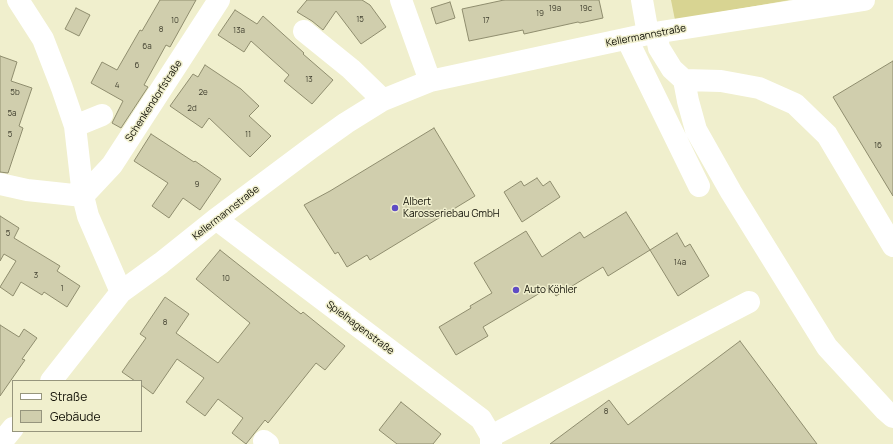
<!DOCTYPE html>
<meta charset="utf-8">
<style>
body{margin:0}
#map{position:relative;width:893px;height:444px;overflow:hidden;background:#f0efcd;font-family:Manrope,sans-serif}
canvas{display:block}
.legend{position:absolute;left:12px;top:380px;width:130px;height:52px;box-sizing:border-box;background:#f0efcd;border:1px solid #96957d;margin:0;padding:5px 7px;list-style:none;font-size:12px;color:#100f05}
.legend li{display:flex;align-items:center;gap:8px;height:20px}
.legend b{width:20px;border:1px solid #96957d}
</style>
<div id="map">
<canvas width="893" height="444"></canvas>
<ul class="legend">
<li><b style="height:5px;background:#fff"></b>Straße</li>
<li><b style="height:11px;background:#d0cead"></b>Gebäude</li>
</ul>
</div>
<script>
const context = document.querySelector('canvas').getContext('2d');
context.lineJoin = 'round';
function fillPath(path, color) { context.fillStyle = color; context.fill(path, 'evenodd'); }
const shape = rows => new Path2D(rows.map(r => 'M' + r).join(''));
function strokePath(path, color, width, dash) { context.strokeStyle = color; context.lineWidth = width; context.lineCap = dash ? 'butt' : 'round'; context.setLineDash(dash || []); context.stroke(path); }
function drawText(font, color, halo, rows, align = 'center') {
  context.font = font + ' Manrope,sans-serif'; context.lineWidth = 3; context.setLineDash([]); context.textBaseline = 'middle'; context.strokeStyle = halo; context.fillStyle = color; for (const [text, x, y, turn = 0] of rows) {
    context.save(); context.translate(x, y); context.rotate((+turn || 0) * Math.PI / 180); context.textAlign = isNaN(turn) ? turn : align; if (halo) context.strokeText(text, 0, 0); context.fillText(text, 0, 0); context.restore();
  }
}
fillPath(shape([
 [671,0,790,0,675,20]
]), '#d8d492');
const building = shape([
 [160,0,196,0,170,47,166,45,144,85,148,87,121,128,112,123,123,101,91,83,102,62,117,70,140,30,142,31,160,0],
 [307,0,362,0,370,5,386,27,361,44,336,11,323,30,312,21,297,12,307,0],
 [504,0,599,0,603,18,580,23,578,22,524,34,523,30,469,41,462,9,504,0],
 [450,2,455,18,436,24,431,8,450,2],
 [76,8,90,15,79,36,65,29,76,8],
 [235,10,257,24,263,16,304,53,303,54,333,80,312,104,284,81,289,75,251,41,244,52,218,35,235,10],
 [0,56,17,62,11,81,32,88,19,126,23,128,8,173,0,172,0,56],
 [893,61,893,196,833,97,893,61],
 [205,65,241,89,259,106,249,116,271,136,250,157,209,118,202,128,170,106,193,74,198,77,205,65],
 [434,128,475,196,370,260,367,255,347,267,338,252,335,254,304,205,330,191,434,128],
 [151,134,194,162,195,161,221,179,200,210,183,198,169,218,152,206,168,183,134,161,151,134],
 [537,178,543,186,550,181,560,197,522,222,504,192,521,181,524,186,537,178],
 [626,212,650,250,608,276,603,267,556,296,550,287,483,327,488,336,456,355,439,327,471,308,470,306,492,293,474,263,526,231,542,257,580,232,584,238,626,212],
 [0,216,19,228,14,238,60,266,57,271,80,286,67,307,44,292,42,295,21,282,13,296,0,287,16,261,4,254,0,261,0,216],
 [677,233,685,247,690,244,709,276,678,296,650,250,677,233],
 [220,250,301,314,303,312,345,346,325,370,316,363,268,423,265,420,246,444,232,433,243,418,218,399,205,416,186,402,204,378,177,359,153,394,141,385,141,381,135,381,122,372,146,338,140,334,165,297,189,314,176,333,218,363,250,323,196,279,220,250],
 [0,325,19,337,24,329,37,338,22,359,25,360,0,396,0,325],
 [740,341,817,444,550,444,609,400,628,425,740,341],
 [401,402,441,434,433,444,397,444,379,430,401,402]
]);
fillPath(building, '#d0cead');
strokePath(building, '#8f8d6e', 1);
strokePath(shape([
 [18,0,43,39,62,88,75,126,83,196,88,216,121,292],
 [401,0,430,81],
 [642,0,648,34],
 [304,31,351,69,383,100],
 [656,33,659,48,672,69,684,80,688,101,696,130,731,192,827,347,885,410,893,417],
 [627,39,699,186],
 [684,80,721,81,759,88,795,104,827,135,893,246],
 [75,126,102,115],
 [0,184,27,190,83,196,112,165,219,0],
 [216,219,481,419,491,436,491,444],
 [51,381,121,292,161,263,216,219,311,148,346,123,383,100,430,81,648,34,864,0],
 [491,436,749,302],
 [264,441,268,444],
 [0,444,13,428]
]), '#fff', 22);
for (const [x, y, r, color] of [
 [395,208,4,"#5f4cc4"],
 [516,290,4,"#5f4cc4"]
]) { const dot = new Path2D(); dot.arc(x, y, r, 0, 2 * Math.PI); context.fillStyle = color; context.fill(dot); strokePath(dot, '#f0efcd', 1.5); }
drawText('8px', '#403f2f', null, [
 ["19a",555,9],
 ["19c",586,9],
 ["19",540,14],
 ["15",360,20],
 ["10",175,21],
 ["17",486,21],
 ["8",161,30],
 ["13a",239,31],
 ["6a",147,47],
 ["6",137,66],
 ["13",309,80],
 ["4",117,86],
 ["5b",15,93],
 ["2e",203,93],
 ["2d",192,109],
 ["5a",12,114],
 ["5",10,135],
 ["11",248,135],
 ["16",878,146],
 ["9",197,185],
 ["5",8,234],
 ["14a",680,263],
 ["3",36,276],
 ["10",226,279],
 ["1",62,289],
 ["8",165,323],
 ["8",606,412]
]);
drawText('10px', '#100f05', '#f0efcd', [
 ["Kellermannstraße",646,36,-11],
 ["Schenkendorfstraße",154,101,-57],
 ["Kellermannstraße",226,213,-38],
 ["Spielhagenstraße",360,328,37]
]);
drawText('10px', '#100f05', '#f0efcd', [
 ["Albert",403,202],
 ["Karosseriebau GmbH",403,214],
 ["Auto Köhler",524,290]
], 'left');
</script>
